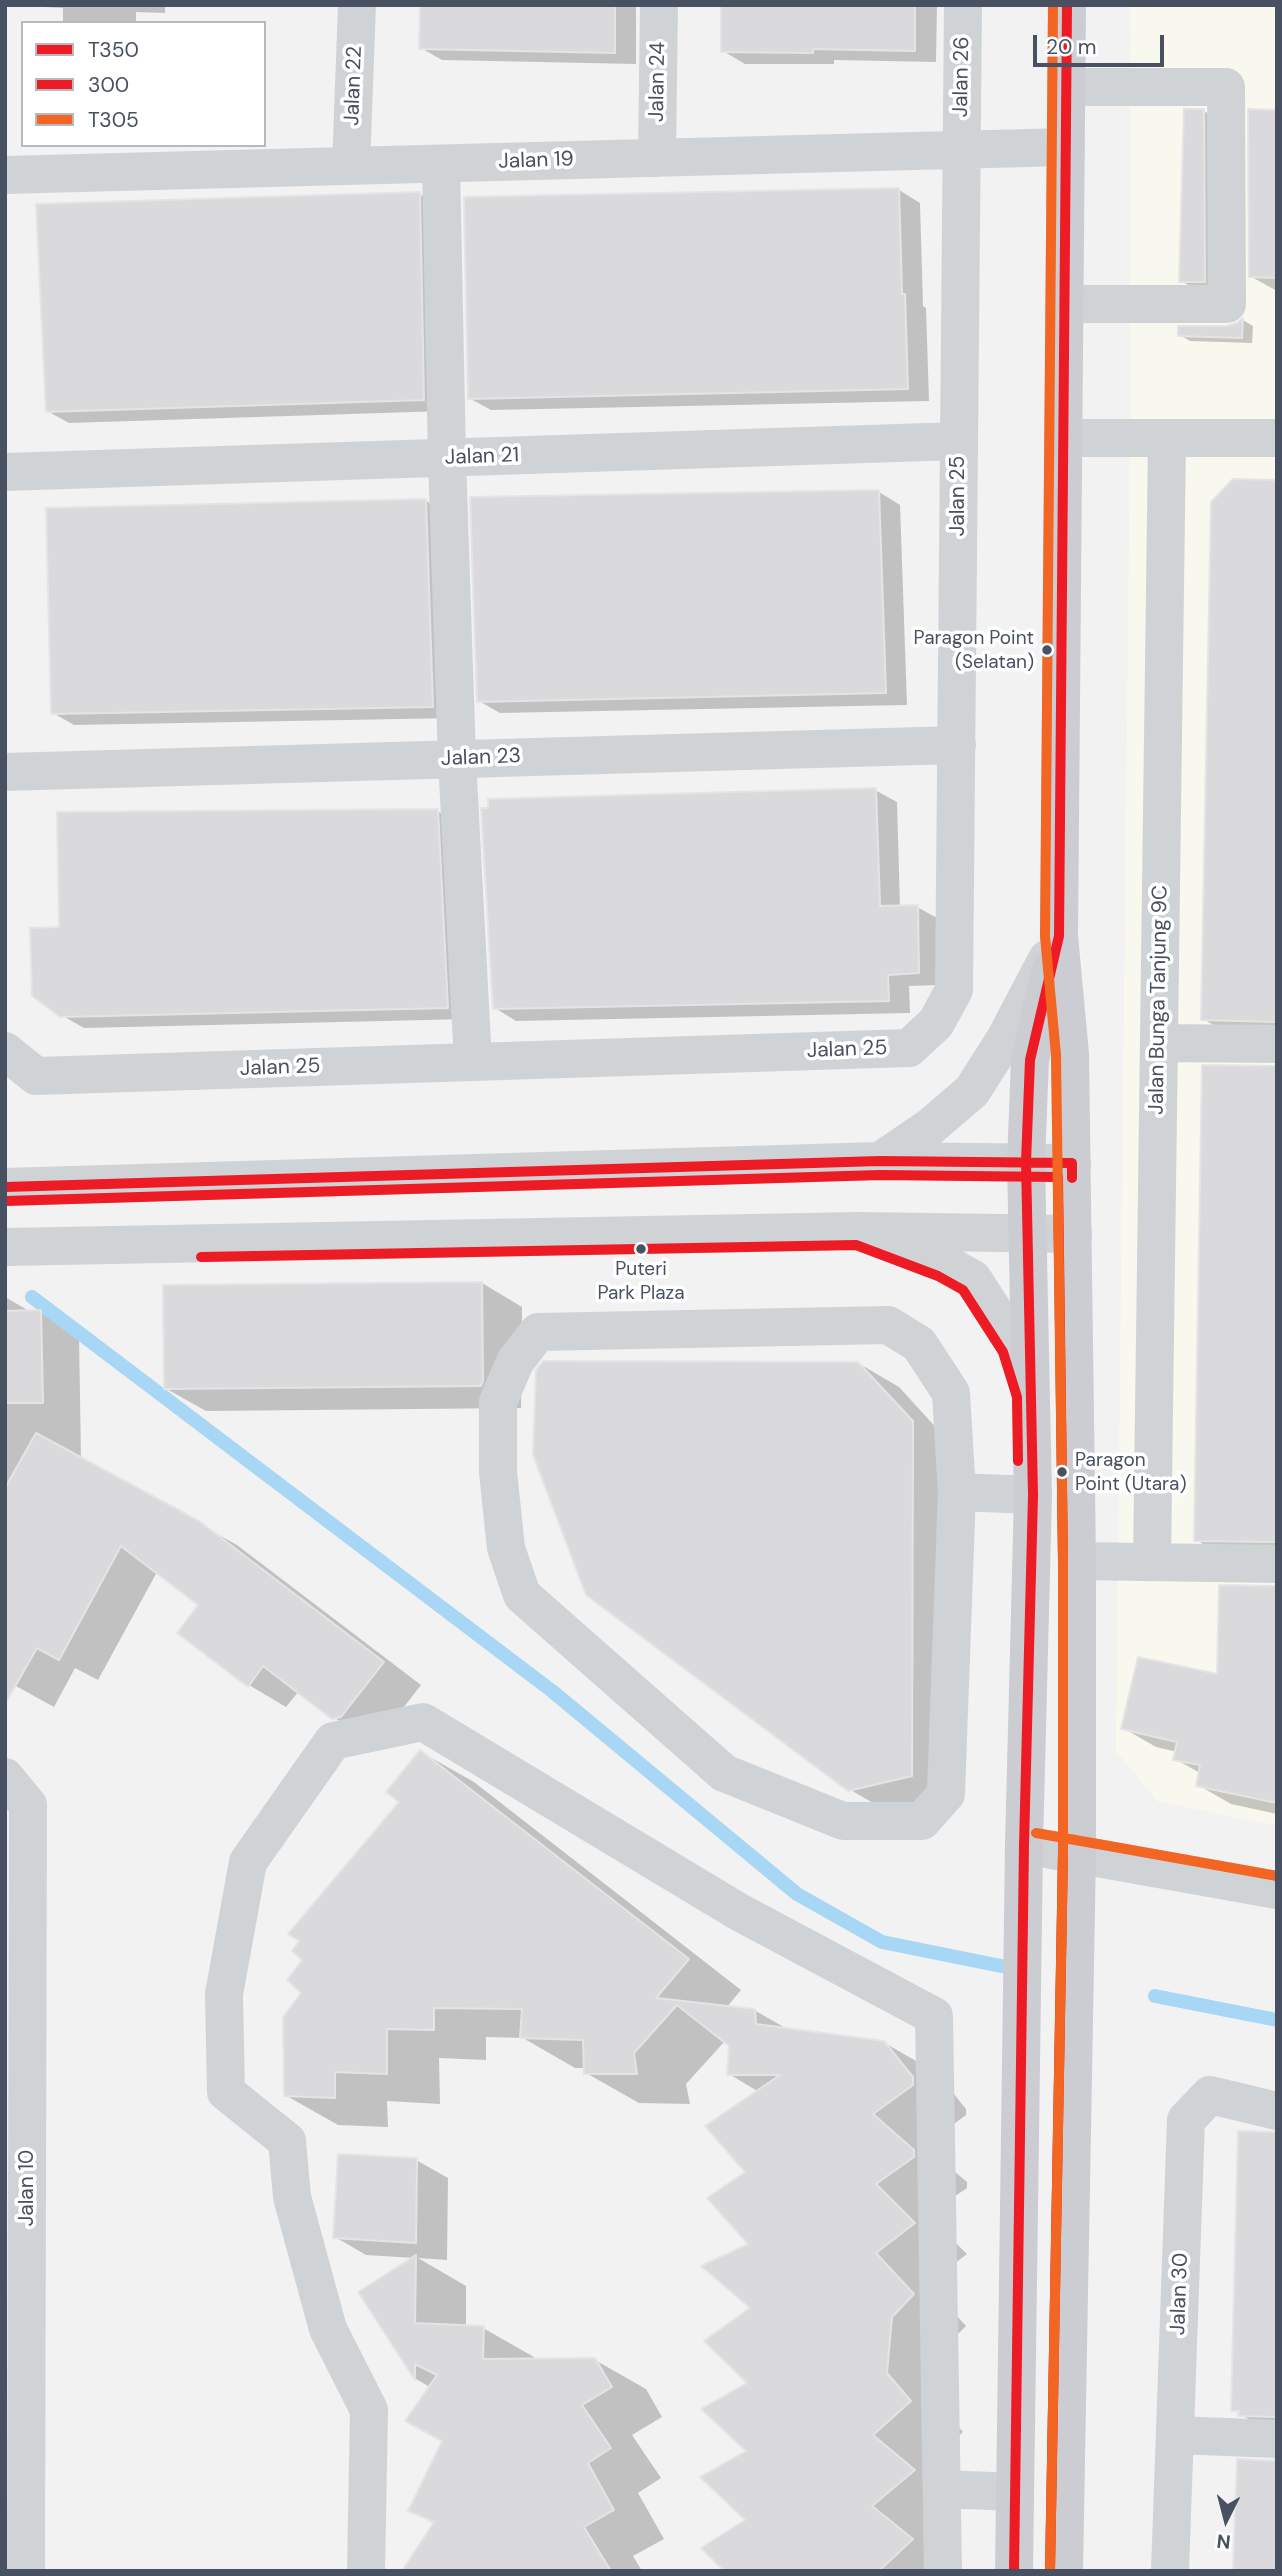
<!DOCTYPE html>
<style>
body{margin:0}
#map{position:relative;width:1282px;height:2576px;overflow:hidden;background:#f3f2f2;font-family:"DM Sans",sans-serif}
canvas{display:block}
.frame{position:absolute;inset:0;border:7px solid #475161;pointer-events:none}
.legend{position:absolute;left:21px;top:21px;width:245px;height:126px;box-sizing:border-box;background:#fff;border:2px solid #b5b9c0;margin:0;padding:9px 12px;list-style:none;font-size:21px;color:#475161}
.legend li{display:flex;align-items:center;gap:14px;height:35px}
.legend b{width:35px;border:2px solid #b5b9c0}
.north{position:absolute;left:1191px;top:2485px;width:70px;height:70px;-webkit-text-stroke:5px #fff;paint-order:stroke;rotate:186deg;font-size:19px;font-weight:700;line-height:28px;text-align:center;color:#475161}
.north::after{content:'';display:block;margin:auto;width:24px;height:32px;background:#475161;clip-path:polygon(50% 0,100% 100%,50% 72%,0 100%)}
.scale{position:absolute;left:1033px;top:35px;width:131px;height:32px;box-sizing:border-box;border:4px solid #475161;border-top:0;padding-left:9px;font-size:21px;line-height:24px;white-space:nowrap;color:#475161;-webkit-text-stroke:5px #fff;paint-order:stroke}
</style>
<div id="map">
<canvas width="1282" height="2576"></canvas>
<div class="frame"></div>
<ul class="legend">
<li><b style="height:9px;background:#ed1b24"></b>T350</li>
<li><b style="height:9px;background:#ed1b24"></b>300</li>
<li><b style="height:9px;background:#f26522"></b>T305</li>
</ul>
<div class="north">N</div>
<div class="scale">20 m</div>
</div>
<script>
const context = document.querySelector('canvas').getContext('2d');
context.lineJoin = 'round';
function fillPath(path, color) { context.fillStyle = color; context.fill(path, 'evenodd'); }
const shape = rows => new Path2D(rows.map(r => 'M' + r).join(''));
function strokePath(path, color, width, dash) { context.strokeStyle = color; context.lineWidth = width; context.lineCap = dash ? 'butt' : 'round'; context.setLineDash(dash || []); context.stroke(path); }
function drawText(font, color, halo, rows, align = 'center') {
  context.font = font + ' "DM Sans",sans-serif'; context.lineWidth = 7; context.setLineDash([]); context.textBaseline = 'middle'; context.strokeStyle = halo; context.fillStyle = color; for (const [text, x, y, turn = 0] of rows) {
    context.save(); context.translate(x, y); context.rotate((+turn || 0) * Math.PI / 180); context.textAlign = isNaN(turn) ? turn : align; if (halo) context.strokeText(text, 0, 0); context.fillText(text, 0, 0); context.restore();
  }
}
fillPath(shape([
 [1130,5,1277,5,1277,1826,1157,1801,1116,1751,1131,357]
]), '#f9f8ee');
fillPath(shape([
 [5,5,165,5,165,13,136,12,136,23,65,23,63,21,63,8],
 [422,5,636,5,636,64,442,60,421,48],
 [723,5,937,5,936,62,834,60,834,64,745,64,723,51],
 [1204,111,1214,117,1215,287,1192,287,1181,281],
 [1277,111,1277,291,1250,276],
 [899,190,920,203,923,306,926,308,929,401,491,410,469,398],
 [419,194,441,206,445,411,69,423,47,411],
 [1243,320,1253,326,1252,343,1190,341,1180,335,1238,325],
 [1277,482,1277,1039,1236,1038,1203,1019],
 [879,492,900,505,907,705,500,713,479,701],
 [426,501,448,513,454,718,74,725,53,713],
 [875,790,897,802,900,907,917,907,939,919,940,985,909,986,910,1013,516,1021,495,1008,490,809],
 [437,811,459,823,469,1019,84,1028,61,1015,61,929],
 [1277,1068,1277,1560,1229,1559,1196,1540],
 [482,1283,522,1307,521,1408,206,1411,165,1388],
 [5,1297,31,1312,41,1312,79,1334,81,1459,237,1545,421,1685,380,1738,372,1740,333,1717,299,1691,286,1707,249,1685,200,1605,157,1572,98,1680,75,1668,54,1707,5,1680],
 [858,1363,899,1387,952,1445,951,1798,890,1813,849,1789],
 [1277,1721,1277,1814,1231,1804,1198,1785,1200,1773,1175,1759,1177,1752,1156,1747,1123,1728],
 [421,1752,474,1782,741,1990,726,2008,754,2010,789,2030,883,2042,937,2073,966,2109,966,2115,924,2146,967,2182,967,2188,927,2215,967,2254,928,2284,966,2326,945,2347,939,2405,963,2432,925,2466,924,2537,964,2571,727,2571,748,2520,753,2308,748,2172,759,2092,729,2074,731,2045,725,2041,686,2084,690,2104,639,2103,586,2073,586,2068,575,2068,523,2038,486,2037,486,2060,439,2058,440,2104,387,2101,388,2127,338,2125,285,2095,303,1993,304,1960,401,1802],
 [1277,2134,1277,2428,1262,2427,1233,2410],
 [416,2160,448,2178,447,2260,418,2258,466,2286,466,2327,483,2328,534,2357,534,2360,595,2360,646,2389,662,2417,632,2435,661,2478,638,2493,664,2539,633,2556,642,2571,410,2571,434,2524,410,2510,444,2441,430,2387,416,2379,360,2292,414,2258,366,2255,335,2237]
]), '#0003');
strokePath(shape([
 [32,1297,552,1691,797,1894,882,1942,1021,1970],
 [1155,1996,1277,2020]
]), '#a7d7f4', 14);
const building = shape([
 [420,5,615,5,615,53,419,49,420,5],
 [721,5,915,5,915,51,813,49,813,53,721,52,721,5],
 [1184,109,1204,109,1205,282,1179,282,1184,109],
 [1248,109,1277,110,1277,278,1249,277,1248,109],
 [899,188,902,294,905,294,908,389,468,399,464,197,899,188],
 [420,192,424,400,46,412,36,204,420,192],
 [1243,318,1242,338,1178,336,1178,326,1227,326,1237,323,1243,318],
 [1233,479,1277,480,1277,1022,1201,1020,1211,502,1233,479],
 [879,490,886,693,477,702,470,497,879,490],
 [426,499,433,707,51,714,46,508,426,499],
 [876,788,880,906,918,905,919,973,888,975,889,1001,493,1009,481,808,488,808,488,799,876,788],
 [438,809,448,1008,60,1017,32,996,30,928,59,927,57,812,438,809],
 [1202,1065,1277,1066,1277,1542,1194,1541,1202,1065],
 [482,1282,483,1381,481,1386,164,1389,163,1285,482,1282],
 [41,1310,43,1403,5,1403,5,1311,41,1310],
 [543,1361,858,1362,913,1421,912,1776,848,1791,586,1595,533,1455,536,1370,543,1361],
 [36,1433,199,1521,384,1662,341,1717,332,1719,263,1666,248,1687,177,1633,198,1605,121,1546,59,1660,37,1648,5,1704,5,1488,36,1433],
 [1219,1585,1277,1586,1277,1803,1196,1786,1200,1765,1173,1760,1177,1742,1121,1729,1138,1657,1217,1674,1219,1585],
 [420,1750,689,1959,656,1998,755,2009,756,2024,884,2041,913,2077,913,2085,873,2114,914,2150,914,2157,876,2184,915,2223,876,2253,914,2294,892,2317,887,2373,911,2401,873,2435,915,2470,872,2506,913,2539,879,2571,724,2571,701,2548,745,2520,700,2477,746,2451,701,2409,747,2383,704,2341,750,2308,701,2266,748,2244,707,2198,745,2172,705,2126,780,2075,727,2075,729,2046,677,2005,634,2053,637,2074,584,2074,583,2040,520,2038,522,2009,434,2008,434,2030,387,2029,387,2074,335,2072,335,2098,284,2096,283,2017,301,1993,287,1980,302,1960,292,1951,299,1941,288,1934,399,1802,386,1792,420,1750],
 [1238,2131,1277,2132,1277,2417,1238,2416,1239,2411,1231,2411,1238,2131],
 [338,2154,417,2158,416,2243,333,2238,338,2154],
 [416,2255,415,2323,484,2326,483,2359,595,2358,612,2387,582,2405,611,2448,588,2463,614,2510,584,2527,611,2571,402,2571,434,2522,408,2511,442,2441,405,2421,437,2375,415,2364,415,2380,358,2292,416,2255],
 [1237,2459,1277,2461,1277,2571,1233,2571,1237,2459]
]);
fillPath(building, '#dadadd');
strokePath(building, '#e4e4e5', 2);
strokePath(shape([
 [657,158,659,5],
 [441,164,447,458,457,759,473,1062],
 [351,166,357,5],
 [5,175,1066,147],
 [1065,304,1227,304,1226,87,1066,87],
 [1063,438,1277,438],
 [5,472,959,441],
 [5,772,957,745],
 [1159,1043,1277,1044],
 [5,1051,36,1076,909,1048,936,1023,954,990,963,5],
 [880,1161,930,1127,972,1091,1005,1039,1047,959],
 [5,1187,880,1161,1072,1163],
 [884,1240,944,1263,973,1279,1016,1346,1029,1386],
 [5,1247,858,1231,1073,1234],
 [888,1325,919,1344,951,1393,957,1492,946,1794,922,1821,843,1821,724,1773,522,1595,506,1548,498,1472,498,1402,515,1362,538,1332,888,1325],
 [957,1492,1033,1495],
 [1077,1561,1277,1564],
 [1152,1562,1167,438],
 [5,1777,28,1805,26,2571],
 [1024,1845,1277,1890],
 [1175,2435,1277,2439],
 [942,2489,1015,2492],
 [366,2571,369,2410,328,2329,292,2197,287,2141,226,2092,224,1994,248,1862,333,1741,423,1722,739,1912,934,2016,943,2571],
 [1170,2571,1186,2120,1210,2095,1277,2111]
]), '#d0d3d6', 38);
strokePath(shape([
 [1014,2571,1024,1845,1033,1495,1026,1162,1030,1060,1051,969],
 [1064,2571,1077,1853,1077,1561,1070,1054,1059,936,1067,5]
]), '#cbcdd3', 38);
strokePath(shape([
 [5,1187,880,1161,1072,1163,1072,1178],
 [1014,2571,1024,1845,1033,1495,1026,1162,1030,1060,1059,936,1067,5]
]), '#ed1b24', 10);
strokePath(shape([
 [5,1201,880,1175,1058,1177,1063,1561,1063,1853,1050,2571],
 [201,1257,856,1245,938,1276,963,1290,1003,1352,1017,1397,1018,1461]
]), '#ed1b24', 10);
strokePath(shape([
 [1036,1833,1277,1876],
 [1050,2571,1063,1853,1063,1561,1056,1055,1045,936,1053,5]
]), '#f26522', 10);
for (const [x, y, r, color] of [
 [1047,650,6,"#475161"],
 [641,1249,6,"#475161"],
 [1062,1472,6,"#475161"]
]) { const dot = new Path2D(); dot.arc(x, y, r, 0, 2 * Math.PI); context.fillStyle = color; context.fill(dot); strokePath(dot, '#fff', 2.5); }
drawText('19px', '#475161', '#fff', [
 ["Paragon Point",1034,639],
 ["(Selatan)",1034,663],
 ["Puteri",641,1270,"center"],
 ["Park Plaza",641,1294,"center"],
 ["Paragon",1075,1461,"left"],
 ["Point (Utara)",1075,1485,"left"]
], 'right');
drawText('21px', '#475161', '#fff', [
 ["Jalan 26",962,77,-89],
 ["Jalan 24",658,82,-89],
 ["Jalan 22",354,86,-88],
 ["Jalan 19",536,161,-2],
 ["Jalan 21",482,457,-2],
 ["Jalan 25",958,496,-90],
 ["Jalan 23",481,758,-2],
 ["Jalan Bunga Tanjung 9C",1159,1000,-89],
 ["Jalan 25",847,1050,-2],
 ["Jalan 25",280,1068,-2],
 ["Jalan 10",27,2188,-90],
 ["Jalan 30",1180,2294,-88]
]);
</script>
